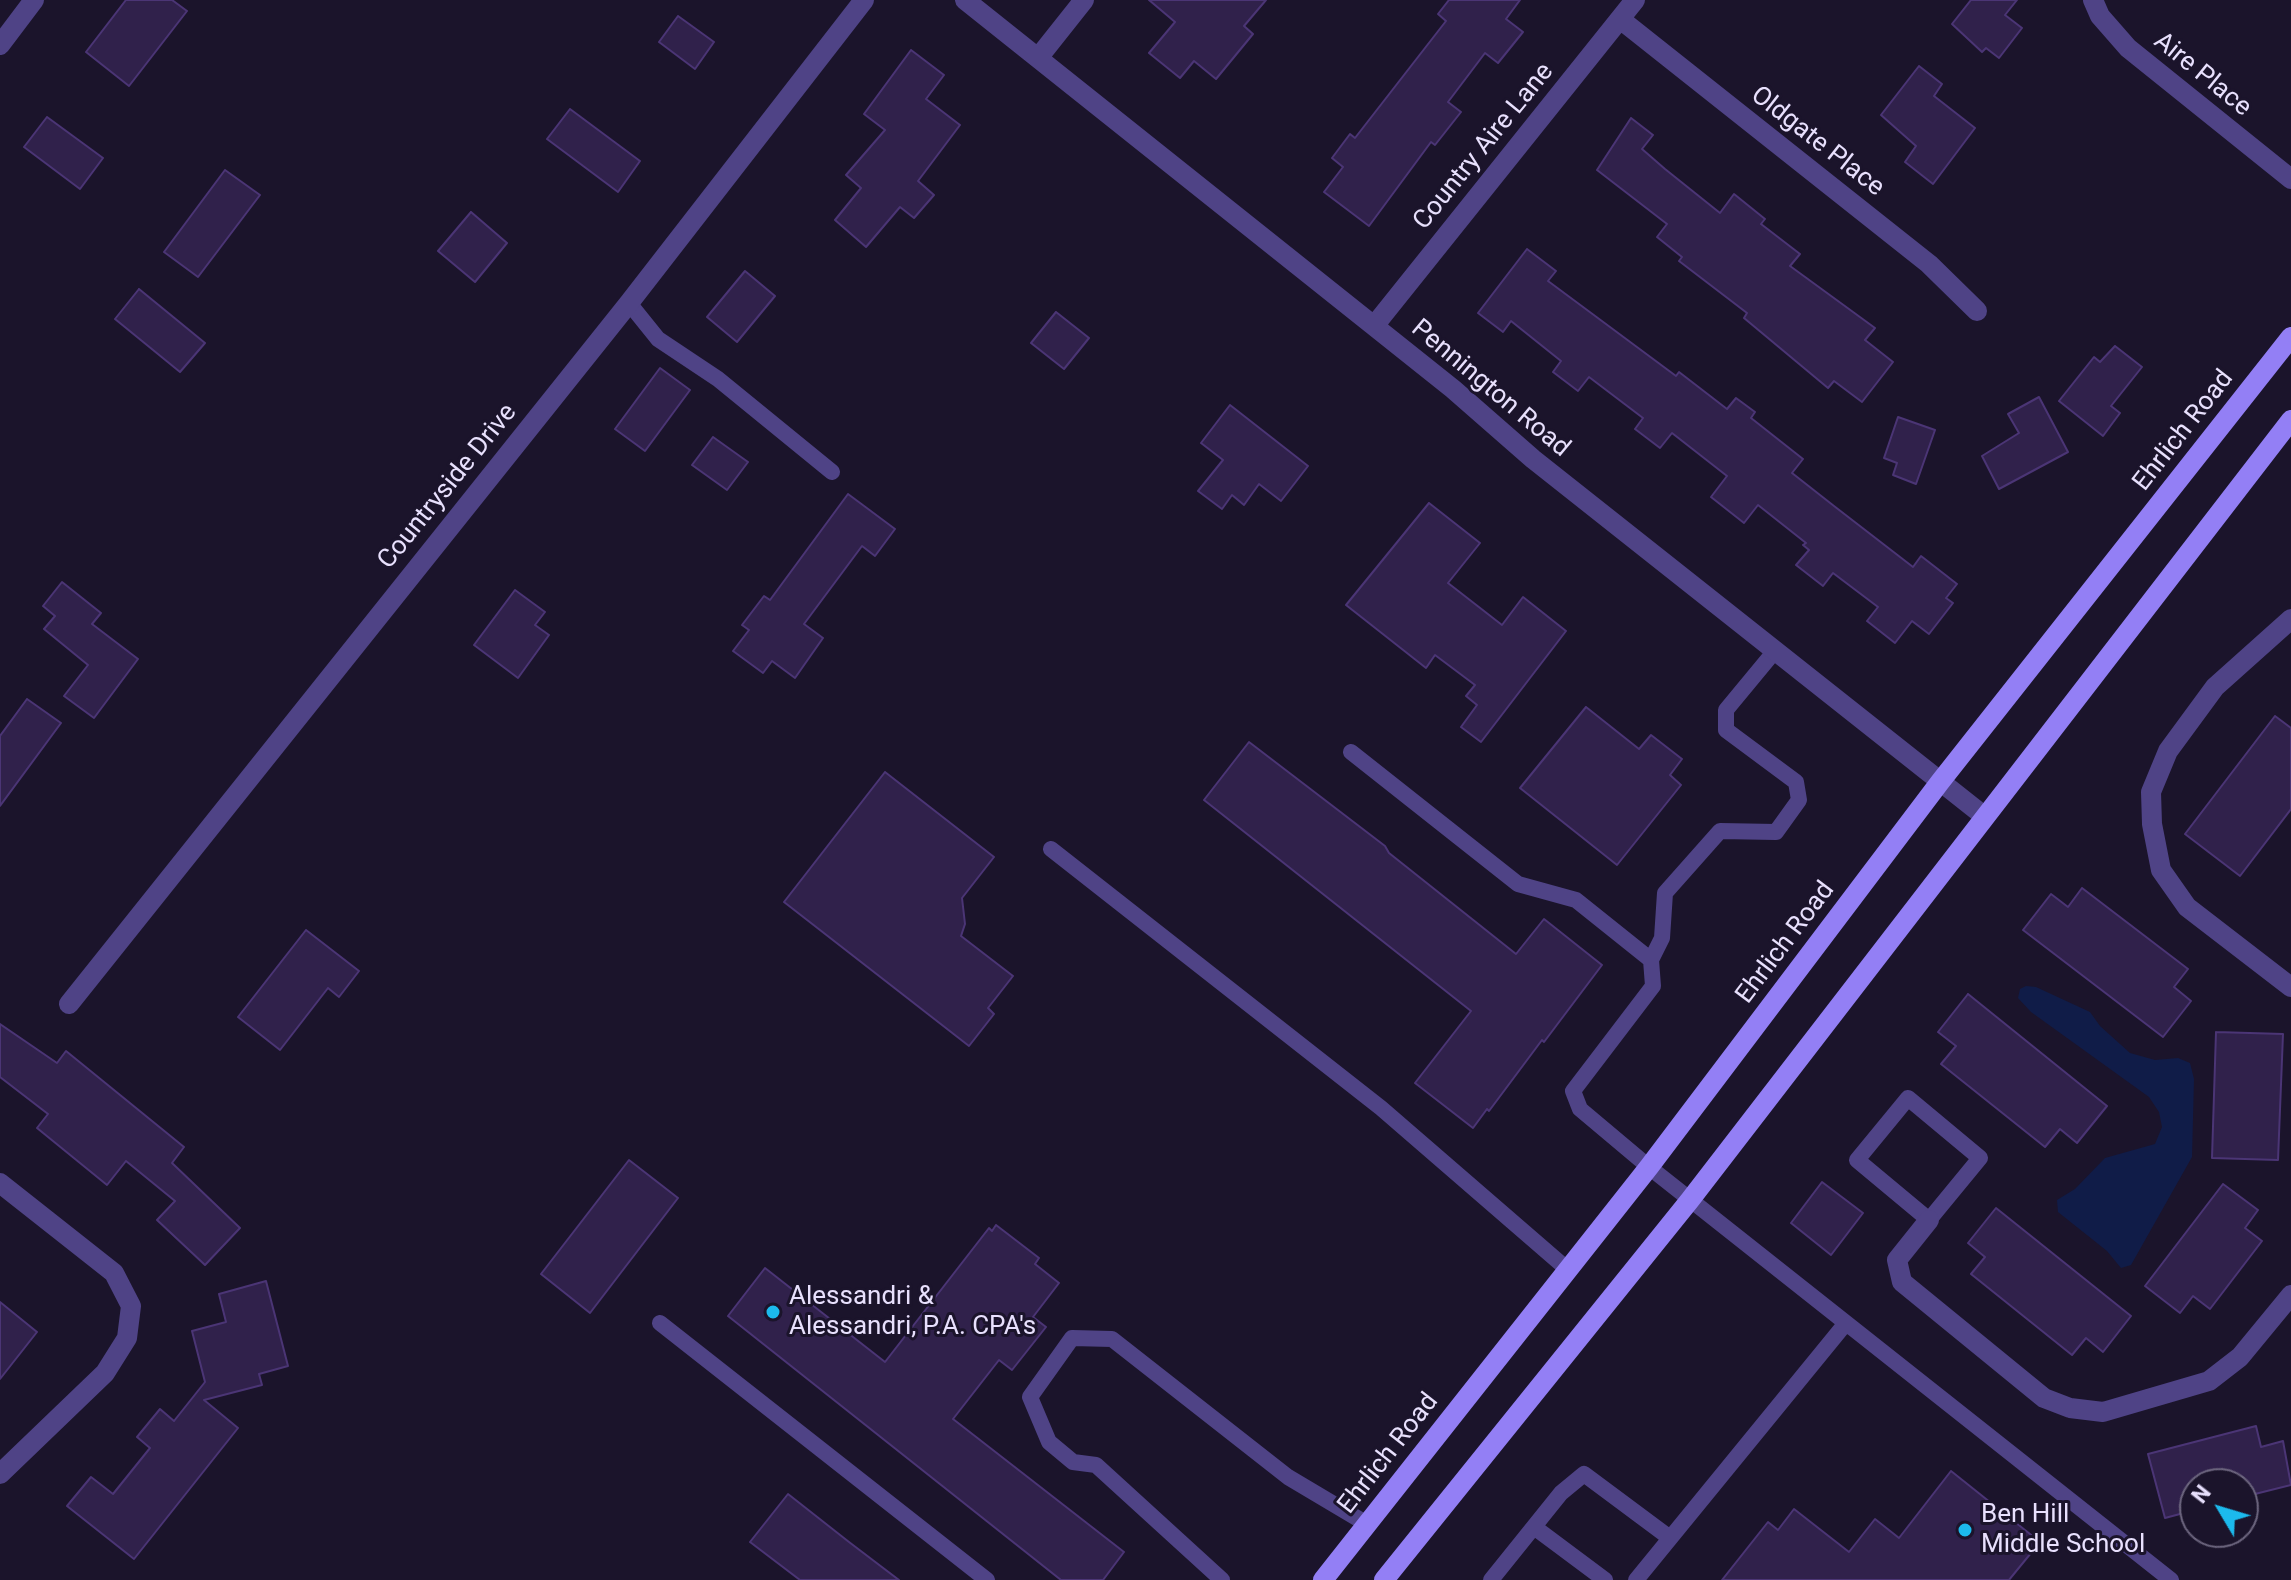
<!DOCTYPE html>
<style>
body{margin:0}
#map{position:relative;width:2291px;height:1580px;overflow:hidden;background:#1b142b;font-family:Roboto,sans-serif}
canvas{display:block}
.north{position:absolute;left:2179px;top:1468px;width:80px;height:80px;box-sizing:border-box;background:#1b142b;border:2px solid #6d667f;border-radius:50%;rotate:308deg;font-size:22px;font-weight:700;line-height:32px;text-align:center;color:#e8e0fd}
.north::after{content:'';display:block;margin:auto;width:28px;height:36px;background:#1cbaed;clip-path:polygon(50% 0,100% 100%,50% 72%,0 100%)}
</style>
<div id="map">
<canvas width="2291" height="1580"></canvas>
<div class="north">N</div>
</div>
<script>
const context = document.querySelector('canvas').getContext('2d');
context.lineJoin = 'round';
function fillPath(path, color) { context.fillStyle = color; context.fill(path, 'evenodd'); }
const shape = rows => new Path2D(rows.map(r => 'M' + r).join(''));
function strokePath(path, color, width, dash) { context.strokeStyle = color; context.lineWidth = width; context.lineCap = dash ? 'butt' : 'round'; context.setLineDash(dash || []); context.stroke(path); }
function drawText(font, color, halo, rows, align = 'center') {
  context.font = font + ' Roboto,sans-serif'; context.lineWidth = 6; context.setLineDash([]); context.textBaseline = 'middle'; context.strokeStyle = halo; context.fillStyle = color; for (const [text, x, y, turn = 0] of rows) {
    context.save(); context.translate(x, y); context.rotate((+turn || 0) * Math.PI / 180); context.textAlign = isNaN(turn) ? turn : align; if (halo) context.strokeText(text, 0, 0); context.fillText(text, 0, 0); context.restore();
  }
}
fillPath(shape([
 [2026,986,2036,987,2090,1012,2100,1026,2130,1053,2155,1060,2178,1058,2190,1063,2194,1079,2192,1157,2131,1265,2121,1268,2107,1251,2058,1212,2057,1200,2075,1189,2105,1158,2155,1144,2162,1127,2159,1112,2149,1097,2031,1012,2018,998,2020,989]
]), '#101c48');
const building = shape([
 [126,0,172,0,187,11,129,86,86,52,126,0],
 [1149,0,1266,0,1244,26,1253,34,1216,79,1194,61,1180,78,1149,53,1175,22,1149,0],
 [1449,0,1520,0,1506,19,1523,32,1498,63,1485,53,1448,102,1461,112,1435,145,1431,142,1369,226,1324,192,1343,167,1332,158,1350,134,1355,138,1446,21,1438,14,1449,0],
 [1971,0,2017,0,2005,15,2022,28,1999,58,1986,48,1982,52,1952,24,1971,0],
 [678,16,714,42,695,69,659,42,678,16],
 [911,50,944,75,926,99,960,125,918,181,934,195,914,218,900,207,866,247,835,220,861,188,846,175,885,130,864,114,911,50],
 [1919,66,1942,84,1934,96,1975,128,1933,184,1905,162,1916,146,1881,115,1919,66],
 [570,109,640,161,618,192,547,139,570,109],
 [47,117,103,158,80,189,24,147,47,117],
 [1631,118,1653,135,1642,149,1665,169,1720,213,1734,194,1765,219,1761,224,1800,254,1790,266,1875,328,1865,340,1893,362,1862,402,1834,381,1828,388,1744,318,1747,313,1679,261,1682,257,1657,237,1667,224,1597,170,1631,118],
 [225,170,260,195,198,277,164,252,225,170],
 [471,212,507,243,475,282,438,251,471,212],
 [1527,249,1556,271,1548,281,1676,376,1679,372,1727,409,1736,398,1755,412,1751,418,1803,459,1792,473,1834,506,1913,567,1921,556,1957,584,1946,598,1953,603,1929,634,1912,621,1895,643,1867,621,1878,607,1833,573,1823,586,1796,565,1809,550,1803,545,1806,543,1758,505,1744,523,1711,497,1727,476,1672,433,1660,448,1635,429,1643,418,1589,377,1578,391,1553,372,1561,361,1511,321,1503,332,1478,313,1527,249],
 [745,271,775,296,737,342,707,317,745,271],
 [139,289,205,343,180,372,115,319,139,289],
 [1056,312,1089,338,1064,369,1031,343,1056,312],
 [2115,346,2142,367,2111,406,2120,413,2103,436,2059,401,2094,357,2100,362,2115,346],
 [660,368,690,390,645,451,615,429,660,368],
 [2039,397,2068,452,1999,489,1982,456,2019,433,2008,414,2039,397],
 [1230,405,1308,466,1281,501,1259,484,1244,505,1232,495,1222,509,1198,491,1223,460,1201,443,1230,405],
 [1898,417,1935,430,1916,484,1893,475,1897,463,1884,458,1898,417],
 [713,437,748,462,727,490,692,465,713,437],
 [848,494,895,529,875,556,862,546,804,624,823,638,795,678,772,661,763,673,733,651,749,630,742,625,764,596,770,600,848,494],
 [1429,503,1480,543,1448,583,1502,625,1523,597,1566,631,1481,742,1461,727,1477,705,1466,696,1475,685,1435,655,1426,668,1346,605,1429,503],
 [62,582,101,613,92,624,138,659,94,718,64,696,88,665,44,629,55,616,43,606,62,582],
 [515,590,545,612,535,625,549,635,518,678,474,645,515,590],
 [27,699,61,723,0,806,0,736,27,699],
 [1586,707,1639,749,1651,735,1682,759,1670,775,1681,785,1617,865,1520,788,1586,707],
 [2275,716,2291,728,2291,809,2240,876,2185,834,2275,716],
 [1249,742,1385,846,1389,853,1516,954,1544,919,1602,965,1544,1042,1542,1040,1489,1111,1487,1109,1473,1128,1415,1083,1471,1011,1204,800,1249,742],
 [885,772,994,857,962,898,965,924,961,936,1013,976,988,1008,994,1014,969,1046,784,902,885,772],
 [2082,888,2188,969,2174,987,2191,1001,2163,1037,2023,930,2051,894,2068,907,2082,888],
 [306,930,359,971,339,997,328,988,280,1050,238,1017,306,930],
 [1968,994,2107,1106,2077,1143,2060,1129,2045,1147,1941,1064,1956,1046,1938,1032,1968,994],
 [0,1024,57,1063,66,1051,184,1147,172,1163,240,1228,205,1265,157,1220,175,1201,126,1161,107,1185,37,1128,48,1114,0,1077,0,1024],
 [2216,1032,2283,1034,2278,1160,2212,1158,2216,1032],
 [629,1160,678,1198,590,1313,541,1274,629,1160],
 [1822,1182,1863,1213,1831,1255,1791,1223,1822,1182],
 [2223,1184,2258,1210,2245,1228,2262,1241,2210,1309,2193,1296,2180,1313,2145,1286,2223,1184],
 [1996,1208,2131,1316,2103,1352,2086,1338,2072,1355,1971,1274,1985,1257,1968,1243,1996,1208],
 [996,1225,1039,1258,1035,1264,1059,1283,1033,1317,1046,1327,1012,1370,999,1360,953,1419,1124,1552,1103,1580,1061,1580,728,1316,765,1268,885,1362,989,1228,992,1231,996,1225],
 [266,1281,288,1366,259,1374,262,1385,204,1400,238,1428,134,1559,67,1506,91,1477,113,1494,150,1448,137,1437,160,1409,174,1421,205,1382,192,1331,226,1322,219,1294,266,1281],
 [0,1302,37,1332,0,1379,0,1302],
 [2256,1426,2261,1447,2283,1441,2291,1485,2243,1497,2243,1484,2195,1484,2195,1510,2165,1518,2148,1454,2256,1426],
 [1951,1471,2040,1542,2009,1580,1722,1580,1768,1522,1778,1530,1794,1509,1849,1552,1875,1519,1899,1538,1951,1471],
 [788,1494,849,1542,899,1580,800,1580,750,1542,788,1494]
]);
fillPath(building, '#30214b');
strokePath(building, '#4b3575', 2);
strokePath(shape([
 [629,303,658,339,718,379,832,472],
 [1351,752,1518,884,1576,900,1651,960,1653,986,1573,1091,1580,1109,1649,1167,2171,1580],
 [1051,849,1381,1108,1567,1269],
 [1651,960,1662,938,1665,893,1720,831,1776,832,1799,800,1796,782,1726,730,1726,710,1774,652],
 [1908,1098,1980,1158,1929,1220,1857,1160,1908,1098],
 [660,1323,987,1580],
 [1534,1527,1605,1580],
 [1222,1580,1096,1465,1073,1462,1049,1442,1030,1397,1072,1338,1112,1339,1288,1477,1367,1524],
 [1491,1580,1561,1493,1584,1474,1670,1538],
 [1636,1580,1846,1323]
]), '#4f4386', 16);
strokePath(shape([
 [965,0,1453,389,1533,459,1984,816],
 [2093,0,2100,16,2128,48,2291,179],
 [1620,19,1929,264,1977,311],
 [0,45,34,0],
 [1038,58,1084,0],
 [1374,326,1635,0],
 [2291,619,2215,687,2168,751,2151,792,2152,824,2161,870,2187,907,2291,987],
 [69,1004,629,303,864,0],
 [0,1183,114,1273,131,1306,127,1338,105,1373,0,1474],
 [1929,1220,1897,1260,1902,1282,2044,1398,2070,1408,2103,1412,2209,1381,2240,1357,2291,1295]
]), '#4f4386', 20);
strokePath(shape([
 [1323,1580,1649,1167,1940,782,2291,337],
 [1384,1580,1690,1200,2291,420]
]), '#937ff5', 20);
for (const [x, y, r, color] of [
 [773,1312,8,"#1cbaed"],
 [1965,1530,8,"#1cbaed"]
]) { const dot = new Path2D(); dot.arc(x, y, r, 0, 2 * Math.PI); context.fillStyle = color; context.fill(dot); strokePath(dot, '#1b142b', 3); }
drawText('26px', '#e8e0fd', '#1b142b', [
 ["Aire Place",2202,75,39],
 ["Oldgate Place",1817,142,38],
 ["Country Aire Lane",1484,147,-51],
 ["Pennington Road",1490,389,40],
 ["Ehrlich Road",2184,431,-52],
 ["Countryside Drive",448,487,-51],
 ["Ehrlich Road",1786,943,-53],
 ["Ehrlich Road",1389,1454,-52]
]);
drawText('26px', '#e8e0fd', '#1b142b', [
 ["Alessandri &",789,1297],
 ["Alessandri, P.A. CPA's",789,1327],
 ["Ben Hill",1981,1515],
 ["Middle School",1981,1545]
], 'left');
</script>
